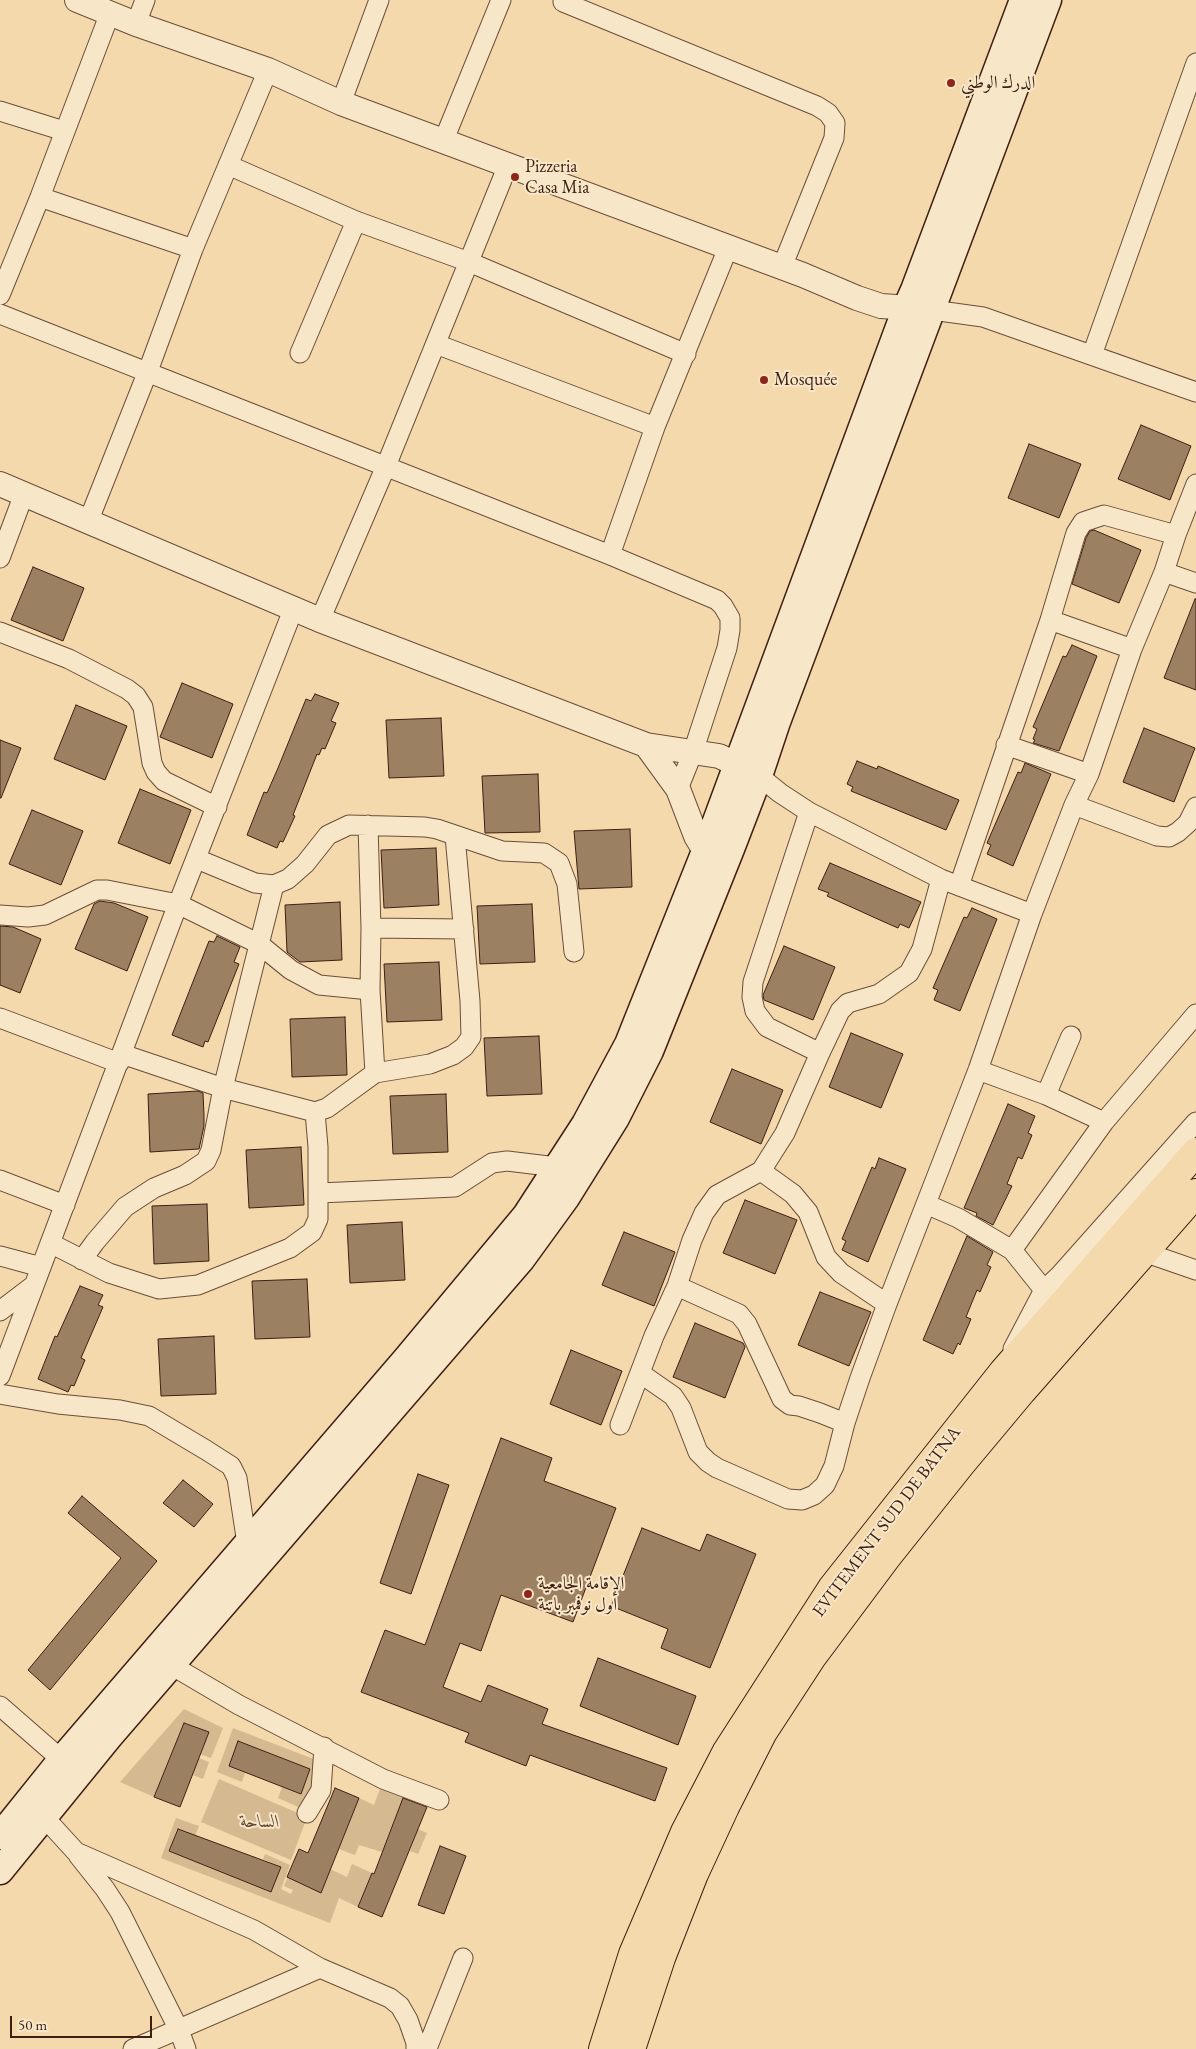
<!DOCTYPE html>
<meta charset="utf-8">
<style>
body{margin:0}
#map{position:relative;width:1196px;height:2049px;overflow:hidden;background:#f3d9ab;font-family:"EB Garamond",serif}
canvas{display:block}
.scale{position:absolute;left:10px;top:2016px;width:142px;height:22px;box-sizing:border-box;border:2px solid #3e1f13;border-top:0;padding-left:6px;font-size:15px;line-height:18px;white-space:nowrap;color:#3e1f13;-webkit-text-stroke:4px #f7e6c8;paint-order:stroke}
</style>
<div id="map">
<canvas width="1196" height="2049"></canvas>
<div class="scale">50 m</div>
</div>
<script>
const context = document.querySelector('canvas').getContext('2d');
context.lineJoin = 'round';
function fillPath(path, color) { context.fillStyle = color; context.fill(path, 'evenodd'); }
const shape = rows => new Path2D(rows.map(r => 'M' + r).join(''));
function strokePath(path, color, width, dash) { context.strokeStyle = color; context.lineWidth = width; context.lineCap = dash ? 'butt' : 'round'; context.setLineDash(dash || []); context.stroke(path); }
function drawText(font, color, halo, rows, align = 'center') {
  context.font = font + ' "EB Garamond",Amiri,serif'; context.lineWidth = 4; context.setLineDash([]); context.textBaseline = 'middle'; context.strokeStyle = halo; context.fillStyle = color; for (const [text, x, y, turn = 0] of rows) {
    context.save(); context.translate(x, y); context.rotate((+turn || 0) * Math.PI / 180); context.textAlign = isNaN(turn) ? turn : align; if (halo) context.strokeText(text, 0, 0); context.fillText(text, 0, 0); context.restore();
  }
}
fillPath(shape([
 [184,1709,223,1728,211,1758,200,1754,209,1732,184,1723,154,1797,120,1782],
 [233,1728,316,1760,316,1787,305,1810,278,1798,282,1787,301,1794,310,1769,239,1741,229,1766,245,1773,242,1782,217,1772],
 [199,1758,209,1762,203,1779,193,1775],
 [219,1779,307,1817,291,1860,201,1822],
 [381,1786,405,1793,382,1852,359,1845,355,1855,339,1849,359,1798,374,1805],
 [176,1818,199,1826,195,1836,177,1829,169,1851,270,1892,281,1867,263,1859,265,1854,290,1865,281,1889,291,1894,293,1890,284,1886,293,1865,302,1869,297,1882,321,1892,330,1869,347,1877,352,1864,372,1873,358,1907,339,1898,330,1923,161,1858],
 [418,1829,427,1833,418,1854,410,1851]
]), '#d4b991');
const building = shape([
 [1141,425,1191,446,1170,500,1118,479,1141,425],
 [1029,444,1081,464,1059,518,1008,498,1029,444],
 [1094,530,1141,550,1119,603,1072,584,1086,538,1090,531,1094,530],
 [33,567,84,588,63,641,11,620,33,567],
 [1195,599,1196,599,1196,690,1164,678,1195,599],
 [1072,645,1097,656,1059,751,1033,743,1035,740,1033,739,1037,729,1033,727,1063,656,1066,657,1072,645],
 [182,683,233,704,212,758,160,737,182,683],
 [315,694,339,703,331,721,336,723,325,749,322,748,319,755,317,754,293,815,295,816,283,842,280,841,277,848,247,835,264,792,267,793,278,768,306,699,311,701,315,694],
 [76,705,127,726,105,780,54,759,76,705],
 [441,718,444,776,389,778,386,720,441,718],
 [1144,728,1195,748,1174,802,1123,782,1144,728],
 [0,740,21,748,1,798,0,798,0,740],
 [857,761,877,769,878,766,959,800,946,830,851,791,853,787,847,784,857,761],
 [1025,763,1051,774,1013,866,987,854,991,845,987,843,1018,772,1021,773,1025,763],
 [538,774,540,832,485,833,482,776,538,774],
 [140,789,191,810,170,864,118,843,140,789],
 [32,810,83,831,61,885,9,864,32,810],
 [630,829,632,887,579,889,574,831,630,829],
 [436,848,439,905,384,908,381,850,436,848],
 [830,863,921,902,909,928,900,924,898,928,882,921,827,896,829,893,818,889,830,863],
 [100,901,114,903,148,917,127,971,75,949,94,904,100,901],
 [340,902,342,960,300,962,287,952,285,905,340,902],
 [532,904,535,962,480,964,477,906,532,904],
 [972,908,997,919,960,1011,934,1000,938,990,933,988,964,917,967,918,972,908],
 [0,926,13,927,41,939,20,993,0,985,0,926],
 [217,936,240,947,234,962,239,964,208,1042,205,1041,203,1047,172,1035,209,941,214,942,217,936],
 [784,946,835,967,813,1020,764,1000,763,995,784,946],
 [439,962,442,1020,387,1022,384,964,439,962],
 [345,1017,347,1075,292,1077,290,1019,345,1017],
 [851,1033,903,1054,881,1108,829,1087,851,1033],
 [539,1036,542,1094,487,1096,484,1038,539,1036],
 [732,1069,783,1090,761,1144,710,1122,732,1069],
 [198,1091,203,1093,204,1115,204,1126,199,1149,150,1152,148,1094,198,1091],
 [446,1094,448,1152,393,1154,390,1096,446,1094],
 [1008,1104,1035,1116,1028,1133,1032,1135,1022,1159,1018,1157,1007,1184,1012,1186,993,1225,976,1216,977,1213,964,1208,1008,1104],
 [301,1147,304,1205,249,1208,246,1150,301,1147],
 [879,1158,906,1169,868,1262,842,1250,846,1241,842,1239,872,1167,875,1169,879,1158],
 [745,1200,797,1220,775,1274,723,1253,745,1200],
 [207,1204,209,1261,154,1264,152,1206,207,1204],
 [402,1222,405,1280,350,1283,347,1225,402,1222],
 [624,1232,675,1252,654,1306,602,1285,624,1232],
 [967,1236,993,1252,987,1265,991,1267,980,1292,977,1290,966,1317,971,1319,960,1345,958,1343,953,1354,923,1340,967,1236],
 [307,1279,310,1337,255,1339,252,1281,307,1279],
 [80,1286,103,1295,98,1305,103,1307,81,1358,85,1360,74,1386,71,1385,68,1392,38,1379,55,1336,57,1337,80,1286],
 [820,1292,871,1312,849,1366,798,1345,820,1292],
 [695,1323,743,1343,745,1347,725,1398,673,1377,695,1323],
 [214,1336,216,1394,161,1396,158,1339,214,1336],
 [571,1350,622,1371,601,1425,550,1404,571,1350],
 [501,1438,552,1458,544,1481,616,1508,573,1622,501,1595,481,1651,460,1643,443,1687,481,1702,488,1685,548,1709,542,1724,667,1768,655,1801,530,1755,526,1766,465,1742,469,1733,361,1692,385,1630,425,1645,501,1438],
 [418,1474,449,1485,411,1594,380,1583,418,1474],
 [183,1480,213,1504,194,1527,163,1503,183,1480],
 [82,1496,157,1561,50,1690,28,1670,121,1558,68,1513,82,1496],
 [642,1528,700,1551,707,1534,756,1554,710,1668,661,1648,668,1629,611,1606,642,1528],
 [598,1658,696,1696,678,1745,580,1706,598,1658],
 [184,1723,209,1732,180,1807,154,1797,184,1723],
 [238,1741,310,1769,301,1794,229,1766,238,1741],
 [335,1788,359,1798,321,1893,287,1877,299,1849,308,1853,335,1788],
 [403,1798,427,1807,382,1917,358,1907,372,1873,374,1874,403,1798],
 [178,1829,281,1867,271,1892,169,1851,178,1829],
 [440,1846,466,1856,444,1914,418,1905,440,1846]
]);
fillPath(building, '#9c8062');
strokePath(building, '#3e1f13', 1);
const minor = shape([
 [563,2,817,106,828,113,835,123,834,138,782,267],
 [136,24,145,0],
 [341,103,379,0],
 [0,111,64,131],
 [443,142,501,0],
 [228,165,356,221,469,262,686,354],
 [40,197,193,249],
 [0,295,40,197,110,13],
 [932,310,983,317,1196,392],
 [0,314,610,555,717,600,723,606,730,618,730,630,727,648,693,752,678,789],
 [436,344,655,427],
 [300,353,356,221],
 [1092,355,1196,63],
 [88,522,148,371,193,249,268,70],
 [610,555,655,427,728,248],
 [0,558,24,494],
 [1164,572,1196,583],
 [320,620,386,466,508,165],
 [1050,620,1132,649],
 [0,632,69,659,127,689,136,696,143,707,152,763,156,772,164,781,217,807],
 [1006,745,1089,774],
 [759,776,780,793,809,812,941,879,1032,914],
 [1074,805,1157,836,1169,837,1178,832,1188,823,1196,807],
 [368,825,371,928,370,990,375,1073],
 [197,859,255,883,274,885,288,879,305,864,328,835,349,825,425,827,437,829,502,851,544,853,559,863,567,884,574,952],
 [959,886,1050,620,1076,533,1083,522,1104,515,1176,535],
 [0,915,28,917,45,915,97,890,107,890,178,904,259,944,291,970,319,985,370,990],
 [371,928,464,929],
 [0,1018,119,1063],
 [820,1053,840,1011,848,1003,879,994,909,973,922,949,941,879],
 [122,1054,223,1088,315,1112,327,1108,375,1073,430,1064,453,1055,464,1047,471,1037,470,1001,455,836],
 [978,1070,1046,1095,1104,1122],
 [1046,1095,1071,1036],
 [761,1171,793,1194,808,1212,826,1257,841,1273,887,1304],
 [0,1180,65,1205],
 [319,1193,455,1187,492,1163,507,1161,557,1167],
 [926,1204,958,1218,1012,1250,1044,1290],
 [50,1243,109,1273,159,1289,198,1285,290,1248,312,1232,318,1219,318,1147,315,1112],
 [1012,1250,1104,1122,1196,1014],
 [1144,1252,1196,1270],
 [0,1256,41,1267],
 [82,1260,95,1242,125,1207,154,1188,185,1175,206,1161,211,1150,223,1088,274,885],
 [677,1286,739,1314,747,1324,782,1399,790,1405,799,1406,820,1413,845,1423,860,1378,887,1304,978,1070,1032,914,1074,805,1089,774,1132,649,1164,572,1176,535,1196,484],
 [0,1311,34,1285],
 [1013,1349,1044,1290,1059,1276,1196,1122],
 [640,1373,673,1396,681,1408,698,1452,708,1462,717,1468,788,1499,802,1500,814,1495,825,1485,834,1466,845,1423],
 [0,1376,178,904,293,610],
 [0,1394,58,1404,120,1410,149,1416,206,1450,231,1466,237,1478,247,1544],
 [620,1425,654,1336,677,1286,692,1240,704,1213,717,1195,761,1171,785,1133,820,1053,767,1027,755,1011,752,997,753,982,809,812],
 [171,1665,239,1705,383,1779,439,1800],
 [0,1706,70,1767],
 [307,1813,321,1790,324,1747],
 [44,1817,76,1852,254,1930,320,1968,390,1998,400,2006,408,2020,416,2043,416,2049],
 [78,1855,105,1889,120,1912,179,2030,186,2049],
 [428,2046,463,1958],
 [133,2049,320,1968]
]);
const tertiary = shape([
 [77,0,136,24,268,70,341,103,803,275,857,298,881,306,926,309],
 [0,484,320,620,646,745,719,756,753,772],
 [646,745,678,789,696,836,705,851,717,861]
]);
const secondary = shape([
 [0,1836,61,1760,406,1359,526,1215,585,1124,628,1044,705,851,906,308,914,290,1023,0],
 [0,1871,109,1737,521,1260,566,1198,616,1118,650,1051,731,849,759,776,777,722,1048,0]
]);
const trunk = shape([
 [603,2049,633,1954,685,1832,727,1751,832,1588,1003,1372,1196,1152],
 [631,2049,661,1958,694,1874,725,1807,763,1732,812,1657,886,1558,961,1464,1022,1391,1196,1193]
]);
strokePath(minor, '#6b4e39', 21);
strokePath(tertiary, '#6b4e39', 26);
strokePath(secondary, '#3e1f13', 29);
strokePath(trunk, '#3e1f13', 30);
strokePath(minor, '#f7e6c8', 19);
strokePath(tertiary, '#f7e6c8', 24);
strokePath(secondary, '#f7e6c8', 26);
strokePath(trunk, '#f3d9ab', 28);
for (const [x, y, r, color] of [
 [951,83,5,"#8f2418"],
 [515,177,5,"#8f2418"],
 [764,380,5,"#8f2418"],
 [528,1594,5,"#8f2418"]
]) { const dot = new Path2D(); dot.arc(x, y, r, 0, 2 * Math.PI); context.fillStyle = color; context.fill(dot); strokePath(dot, '#f7e6c8', 2); }
drawText('18px', '#3e1f13', '#f7e6c8', [
 ["الدرك الوطني",961,83],
 ["Pizzeria",525,167],
 ["Casa Mia",525,188],
 ["Mosquée",774,380],
 ["الإقامة الجامعية",538,1584],
 ["أول نوفمبر باتنة",538,1605]
], 'left');
drawText('18px', '#3e1f13', '#f7e6c8', [
 ["EVITEMENT SUD DE BATNA",887,1522,-53]
]);
drawText('italic 18px', '#644632', '#f7e6c8', [
 ["الساحة",260,1822]
]);
</script>
